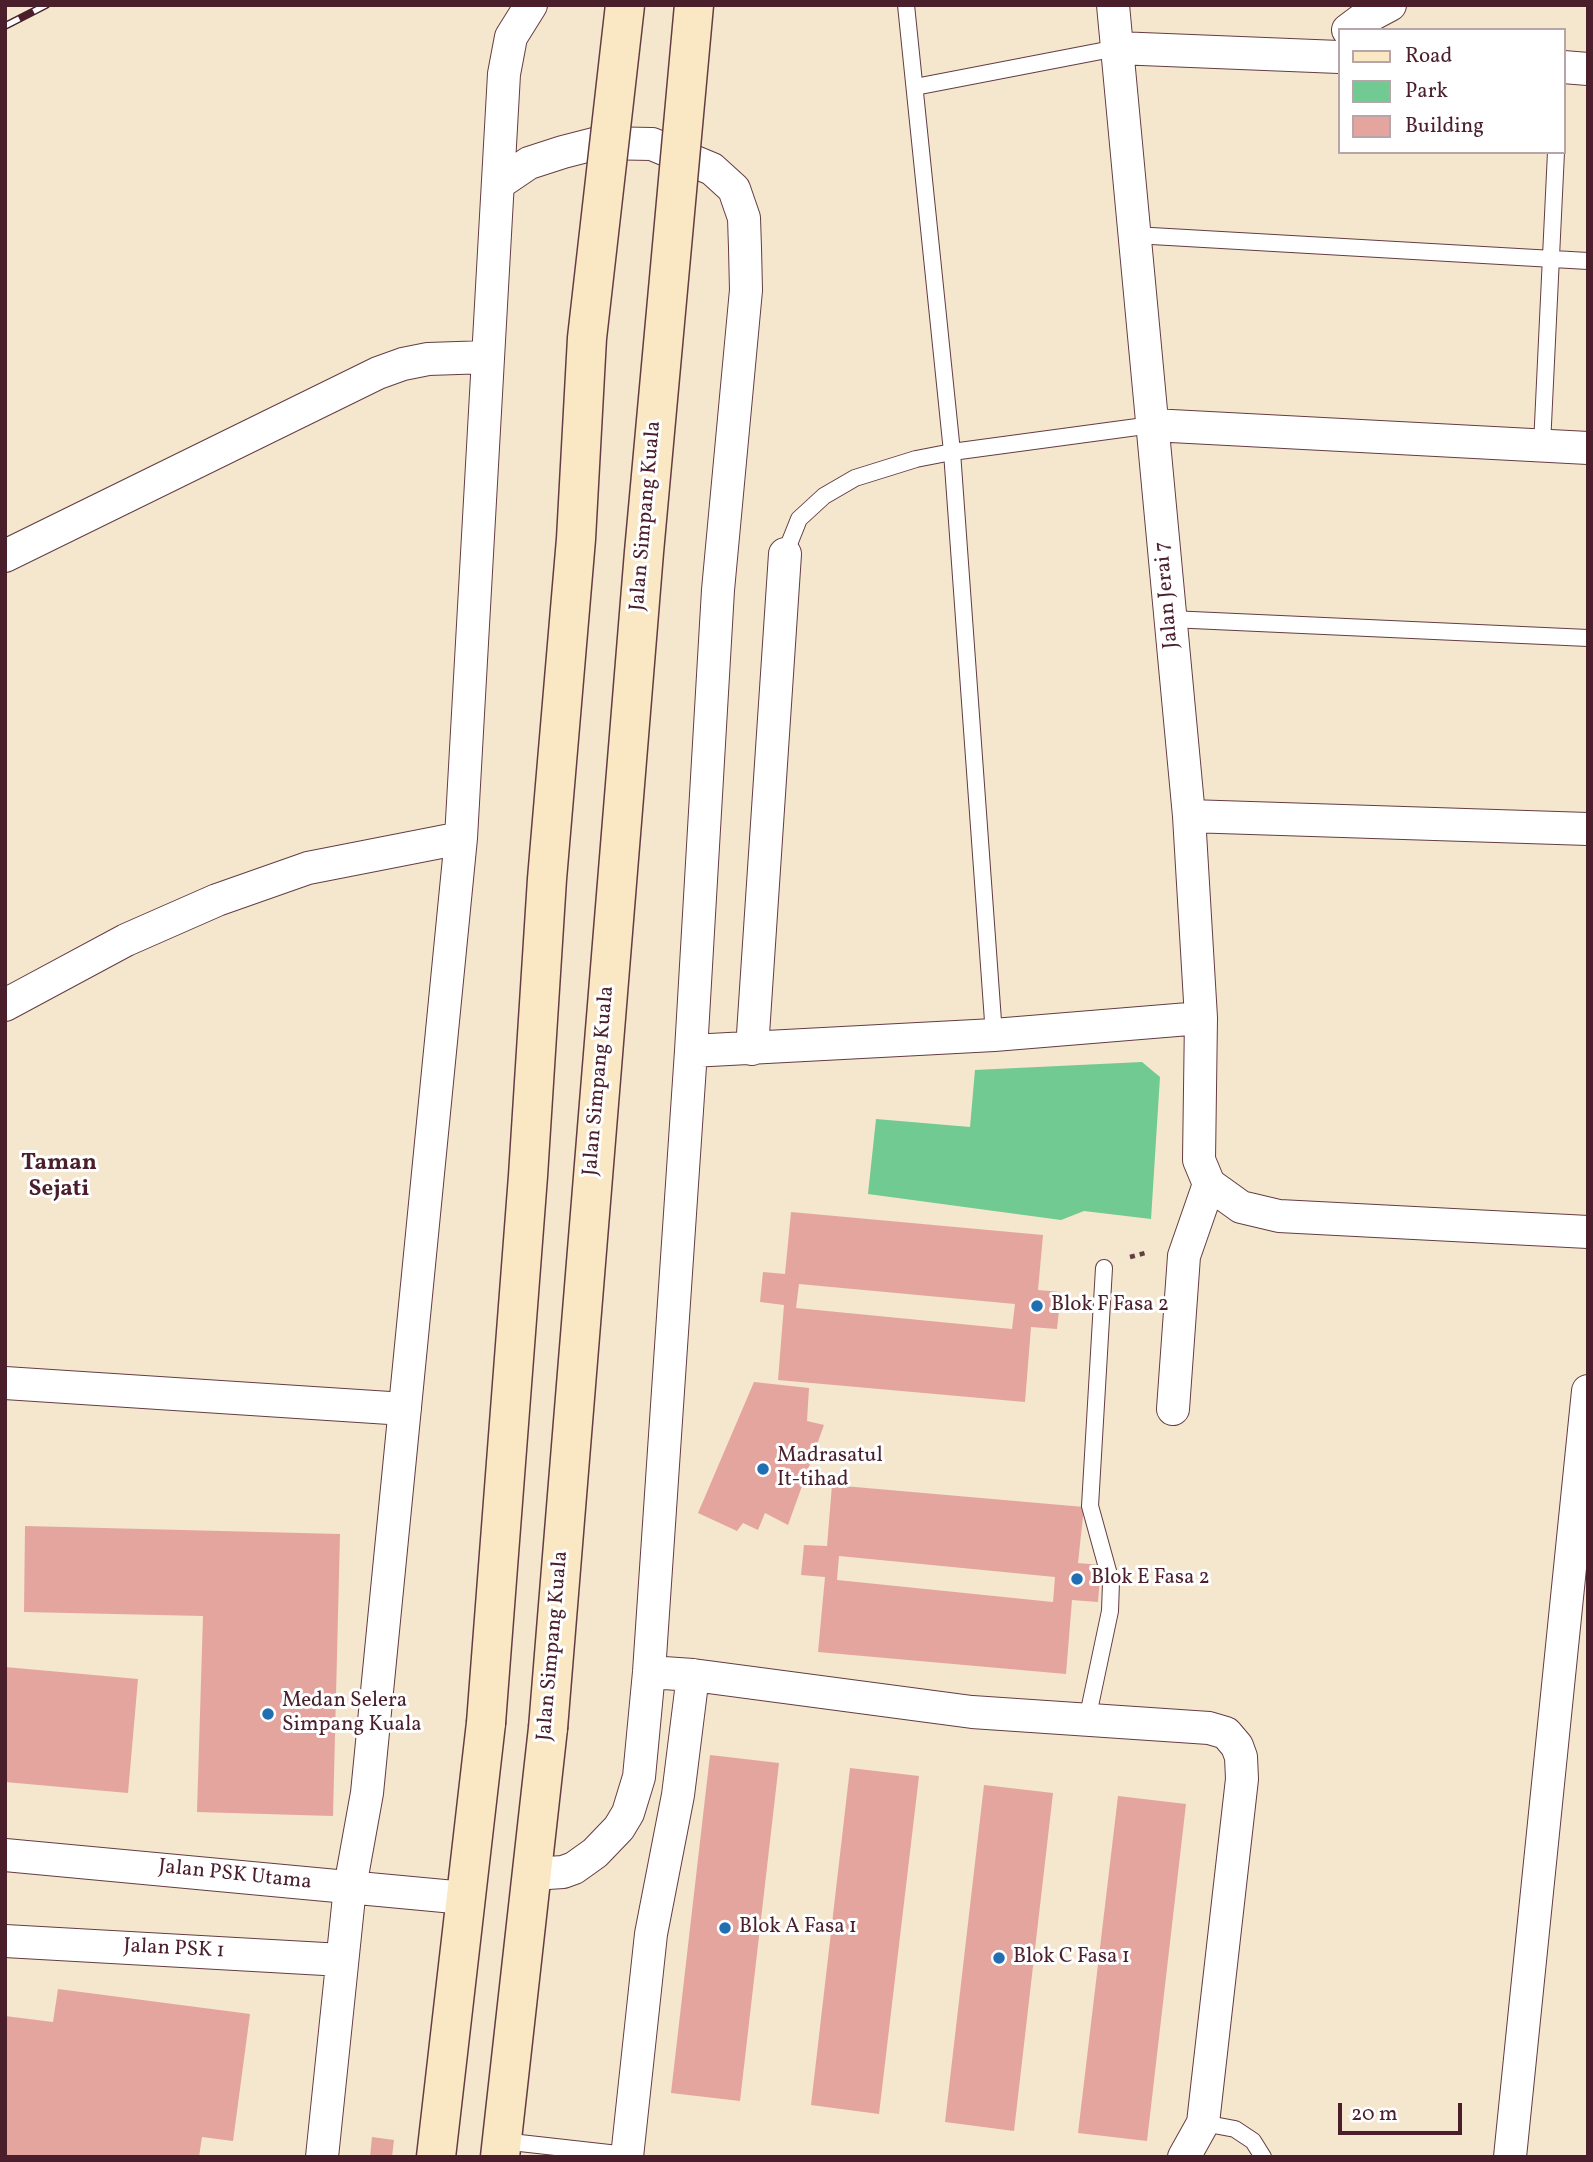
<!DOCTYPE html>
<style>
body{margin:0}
#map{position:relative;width:1593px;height:2162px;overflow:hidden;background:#f5e6ce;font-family:Vollkorn,serif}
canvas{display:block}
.frame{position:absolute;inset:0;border:7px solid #4a1f2b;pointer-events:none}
.legend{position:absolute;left:1338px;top:28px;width:228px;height:126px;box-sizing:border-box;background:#fff;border:2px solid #b7a5aa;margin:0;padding:9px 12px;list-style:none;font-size:21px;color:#4a1f2b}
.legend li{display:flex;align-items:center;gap:14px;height:35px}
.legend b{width:35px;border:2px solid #b7a5aa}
.scale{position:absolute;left:1338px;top:2103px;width:124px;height:32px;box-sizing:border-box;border:4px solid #4a1f2b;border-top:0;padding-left:9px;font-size:21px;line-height:24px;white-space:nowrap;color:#4a1f2b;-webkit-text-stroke:5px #fff;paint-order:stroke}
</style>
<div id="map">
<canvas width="1593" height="2162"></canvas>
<div class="frame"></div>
<ul class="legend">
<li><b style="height:9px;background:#fae7c3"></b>Road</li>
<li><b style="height:19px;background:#70ca91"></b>Park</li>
<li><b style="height:19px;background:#e4a59f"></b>Building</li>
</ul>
<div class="scale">20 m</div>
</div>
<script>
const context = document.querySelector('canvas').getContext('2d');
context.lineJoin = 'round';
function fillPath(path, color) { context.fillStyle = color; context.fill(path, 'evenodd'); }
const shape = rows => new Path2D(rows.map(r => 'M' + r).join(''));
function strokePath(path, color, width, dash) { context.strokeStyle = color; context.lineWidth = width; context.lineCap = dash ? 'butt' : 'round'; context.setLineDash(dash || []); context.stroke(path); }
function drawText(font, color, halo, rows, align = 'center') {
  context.font = font + ' Vollkorn,serif'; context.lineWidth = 6; context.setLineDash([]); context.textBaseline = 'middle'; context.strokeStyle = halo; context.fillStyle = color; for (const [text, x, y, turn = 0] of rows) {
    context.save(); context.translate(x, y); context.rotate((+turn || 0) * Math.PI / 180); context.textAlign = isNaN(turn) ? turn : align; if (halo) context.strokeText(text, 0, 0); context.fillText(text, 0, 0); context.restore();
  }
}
fillPath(shape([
 [1142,1062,1160,1077,1151,1219,1084,1211,1061,1220,868,1194,876,1119,970,1127,975,1070]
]), '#70ca91');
fillPath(shape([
 [791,1212,1043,1235,1038,1290,1061,1292,1057,1329,1031,1327,1025,1402,778,1380,784,1305,760,1302,763,1272,785,1274],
 [799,1284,1015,1304,1012,1329,796,1308],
 [754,1382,809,1388,807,1421,824,1425,788,1525,765,1513,758,1530,743,1523,737,1531,698,1513],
 [832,1485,1084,1507,1078,1563,1101,1565,1098,1602,1072,1600,1066,1674,818,1652,825,1577,801,1575,804,1545,827,1546],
 [839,1556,1055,1577,1053,1602,837,1580],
 [25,1526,340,1534,333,1816,197,1812,203,1616,24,1612],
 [5,1667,138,1679,128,1793,5,1782],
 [710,1755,779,1763,740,2101,671,2093],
 [850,1768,919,1776,879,2114,811,2105],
 [984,1785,1053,1793,1014,2131,945,2122],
 [1118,1796,1186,1804,1147,2141,1078,2133],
 [58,1989,250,2014,233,2141,202,2137,199,2157,5,2157,5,2016,53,2022],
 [372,2137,394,2140,392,2157,370,2157]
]), '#e4a59f');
const service = shape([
 [906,5,952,452,994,1035],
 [915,87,1117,48],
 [1134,235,1588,261],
 [1542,445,1556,152],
 [785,554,799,519,824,496,855,478,916,459,952,452,1152,425],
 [1170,619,1588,638],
 [1087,1720,1110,1611,1111,1582,1090,1506,1104,1268],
 [1203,2123,1235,2129,1253,2141,1263,2157],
 [502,2141,627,2155]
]);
const minor = shape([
 [1113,5,1189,816,1201,1018,1199,1160,1209,1184],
 [1348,30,1360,21,1390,5],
 [1117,48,1339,57],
 [1563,67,1588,69],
 [498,184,529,163,563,152,598,143,652,144,712,169,734,189,744,218,745,248,746,290,718,590,691,1051,649,1672,639,1777,628,1813,619,1828,595,1853,574,1868,563,1872,532,1874],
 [1152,425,1588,448],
 [5,556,378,373,403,364,428,359,488,357],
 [1189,816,1588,829],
 [5,1005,126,940,217,900,308,868,461,838],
 [752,1049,785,554],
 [691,1051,994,1035,1201,1018],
 [1209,1184,1241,1207,1279,1216,1588,1232],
 [5,1383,405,1409],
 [1173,1409,1184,1256,1209,1184],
 [649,1672,693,1675,972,1712,1209,1728,1226,1733,1237,1746,1241,1757,1242,1779,1203,2123,1184,2157],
 [5,1855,465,1898],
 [5,1941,342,1960],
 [322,2157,350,1887,367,1793,461,838,504,74,511,37,531,5],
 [627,2157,651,1934,678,1795,693,1675],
 [1510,2157,1588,1391]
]);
const secondary = shape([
 [436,2157,486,1723],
 [500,2157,548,1728]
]);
strokePath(service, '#643d43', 18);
strokePath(minor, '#643d43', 34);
strokePath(secondary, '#643d43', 41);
strokePath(shape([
 [1130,1257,1149,1252]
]), '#643d43', 4.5, [5, 5]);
strokePath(service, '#fff', 16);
strokePath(minor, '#fff', 32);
strokePath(secondary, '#fae7c3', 38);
const rail = shape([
 [5,26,46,5]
]);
strokePath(rail, '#4a1f2b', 8);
strokePath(rail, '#fff', 5, [16]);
const secondaryBridge = shape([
 [486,1723,528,1176,547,879,576,539,587,338,625,5],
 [548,1728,644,552,694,5]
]);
strokePath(secondaryBridge, '#643d43', 41, []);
strokePath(secondaryBridge, '#fae7c3', 38);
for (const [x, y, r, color] of [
 [1037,1306,7,"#1f6fb2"],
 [763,1469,7,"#1f6fb2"],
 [1077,1579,7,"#1f6fb2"],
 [268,1714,7,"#1f6fb2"],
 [725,1928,7,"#1f6fb2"],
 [999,1958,7,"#1f6fb2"]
]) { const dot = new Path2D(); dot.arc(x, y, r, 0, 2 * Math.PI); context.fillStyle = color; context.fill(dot); strokePath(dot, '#fff', 2.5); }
drawText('21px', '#4a1f2b', '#fff', [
 ["Jalan Simpang Kuala",647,516,-85],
 ["Jalan Jerai 7",1168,595,-95],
 ["Jalan Simpang Kuala",600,1081,-85],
 ["Jalan Simpang Kuala",554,1646,-85],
 ["Jalan PSK Utama",235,1876,6],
 ["Jalan PSK 1",174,1950,3]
]);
drawText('21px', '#4a1f2b', '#fff', [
 ["Blok F Fasa 2",1051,1306],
 ["Madrasatul",777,1457],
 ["It-tihad",777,1481],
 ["Blok E Fasa 2",1091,1579],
 ["Medan Selera",282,1702],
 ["Simpang Kuala",282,1726],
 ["Blok A Fasa 1",739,1928],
 ["Blok C Fasa 1",1013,1958]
], 'left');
drawText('bold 23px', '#4a1f2b', '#fff', [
 ["Taman",59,1165],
 ["Sejati",59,1191]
]);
</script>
